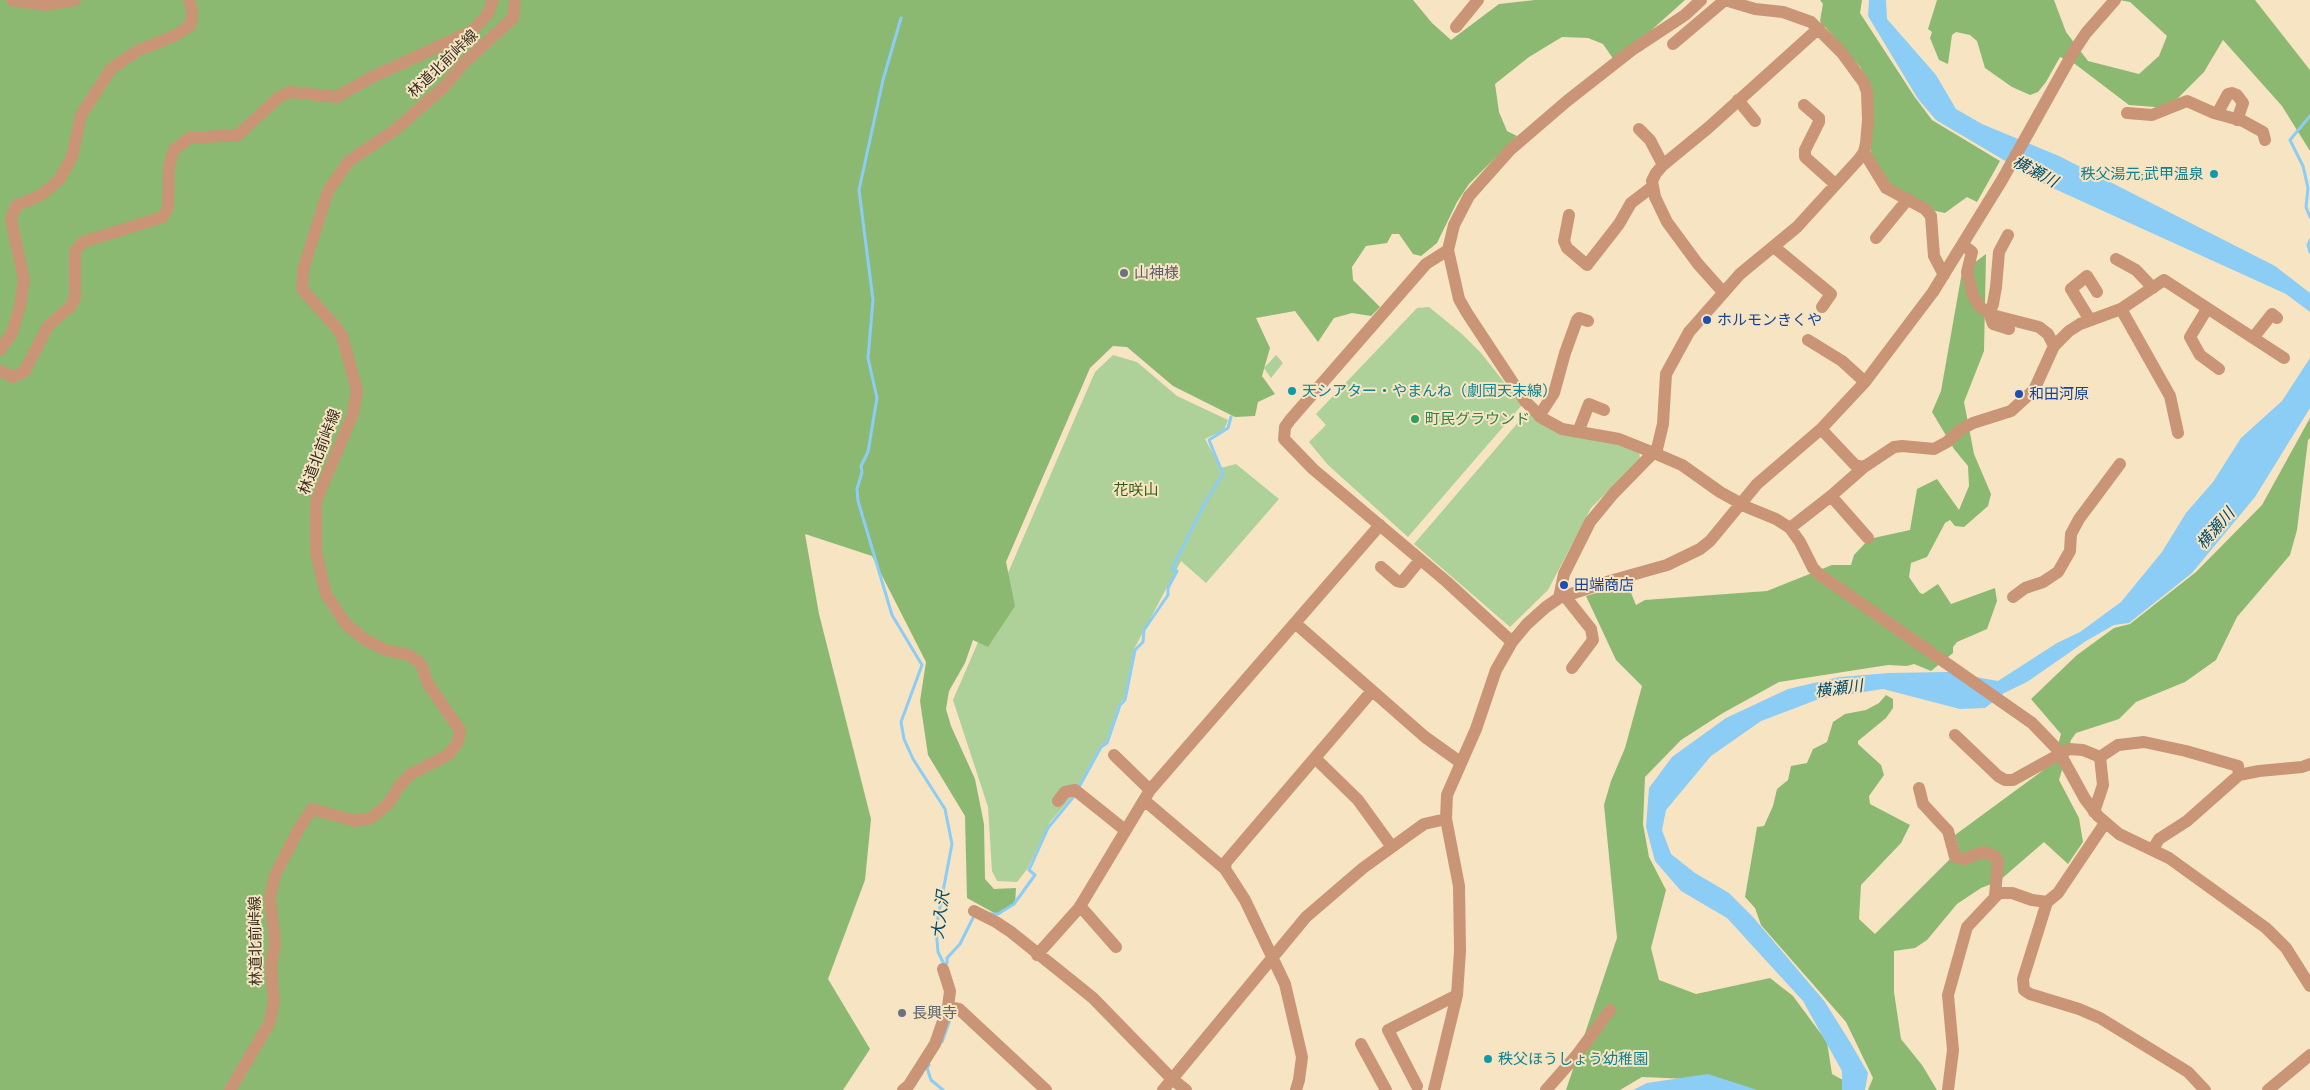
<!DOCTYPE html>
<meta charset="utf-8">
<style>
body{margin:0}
canvas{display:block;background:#f7e4c2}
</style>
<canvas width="2310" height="1090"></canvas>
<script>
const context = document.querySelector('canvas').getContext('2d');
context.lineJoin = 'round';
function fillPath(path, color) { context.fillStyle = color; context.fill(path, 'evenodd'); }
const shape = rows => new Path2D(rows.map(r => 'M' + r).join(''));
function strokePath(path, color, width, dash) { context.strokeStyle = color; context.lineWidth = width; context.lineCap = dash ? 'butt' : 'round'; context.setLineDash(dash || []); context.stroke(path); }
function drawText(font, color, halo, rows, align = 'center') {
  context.font = font + ' "Alegreya Sans","Noto Sans JP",sans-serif'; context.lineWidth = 4; context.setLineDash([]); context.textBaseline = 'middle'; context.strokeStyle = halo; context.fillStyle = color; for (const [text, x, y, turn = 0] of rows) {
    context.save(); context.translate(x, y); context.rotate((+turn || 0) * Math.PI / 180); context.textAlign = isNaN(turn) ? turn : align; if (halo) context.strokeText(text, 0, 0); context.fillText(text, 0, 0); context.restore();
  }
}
fillPath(shape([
 [1429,307,1462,334,1481,353,1522,405,1408,537,1328,465,1309,442,1326,425,1316,414,1417,308],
 [1113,355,1137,362,1177,396,1228,420,1224,430,1205,439,1221,468,1236,464,1279,499,1206,583,1181,561,1134,649,1124,699,1119,704,1106,742,1100,746,1074,794,1050,822,1028,868,1017,882,997,881,992,871,988,807,953,700,1095,372],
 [1276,355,1283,363,1271,378,1264,368],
 [1528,411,1639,450,1640,459,1591,508,1548,590,1510,627,1414,544]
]), '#add199');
fillPath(shape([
 [0,0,1413,0,1432,23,1451,40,1499,4,1535,0,1685,0,1646,35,1614,60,1603,44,1588,38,1562,37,1529,57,1495,84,1499,112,1507,131,1517,136,1469,184,1457,202,1437,243,1421,256,1413,254,1399,234,1392,234,1387,243,1366,246,1352,267,1353,280,1380,307,1371,316,1352,313,1334,318,1318,342,1295,311,1256,318,1270,348,1262,376,1275,394,1258,402,1255,416,1235,417,1173,386,1127,347,1113,346,1090,368,1006,562,1015,606,988,647,973,640,965,663,949,691,946,709,951,726,975,779,984,824,985,879,994,889,1016,888,1015,905,996,914,967,898,965,816,928,755,920,701,926,662,872,556,805,534,819,614,871,819,865,880,828,979,870,1049,843,1090,0,1090],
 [1820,0,1862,0,1860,13,1914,96,1932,120,2000,161,1977,202,1967,197,1945,213,1931,210,1887,182,1874,163,1869,144,1861,68,1820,21,1823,4],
 [1937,0,2054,0,2066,32,2088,61,2139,74,2159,56,2167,36,2130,2,2119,0,2255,0,2310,70,2310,151,2282,106,2223,40,2204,72,2168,108,2129,105,2075,64,2060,57,2046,82,2038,92,2030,95,2012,87,1985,68,1977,41,1970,35,1956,32,1952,35,1948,64,1939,60,1930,38,1932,32,1928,29],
 [1986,254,1984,351,1964,402,1974,454,1991,494,1988,506,1964,527,1955,526,1950,520,1945,523,1927,557,1911,563,1909,577,1920,593,1923,594,1938,584,1951,604,1995,588,1997,601,1987,629,1957,642,1953,647,1953,653,1931,671,1914,664,1907,666,1888,665,1779,682,1723,713,1681,740,1645,777,1643,824,1649,857,1666,890,1651,948,1659,980,1696,994,1770,978,1793,996,1827,1042,1832,1074,1861,1090,1731,1090,1689,1079,1642,1077,1620,1090,1566,1090,1617,938,1604,805,1611,781,1625,748,1642,686,1616,660,1586,596,1619,586,1629,588,1636,605,1645,600,1767,591,1832,565,1851,565,1854,555,1869,539,1910,530,1917,489,1937,479,1959,510,1969,486,1968,466,1954,449,1932,412,1941,391,1962,272],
 [2310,418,2310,438,2308,440,2297,530,2290,555,2237,617,2216,660,2185,682,2136,702,2119,719,2076,733,2071,740,2059,780,2079,818,2083,842,2068,864,2044,842,1999,881,1981,888,1957,904,1927,940,1915,948,1894,951,1894,992,1901,1039,1922,1065,1937,1090,1868,1090,1873,1078,1846,1022,1761,925,1755,908,1745,897,1757,827,1764,826,1773,806,1777,789,1788,780,1791,766,1807,763,1813,749,1827,742,1833,722,1845,714,1866,710,1879,703,1886,695,1893,699,1893,708,1886,718,1858,741,1858,744,1881,765,1884,775,1869,796,1870,804,1910,825,1901,843,1861,885,1859,919,1875,934,1959,850,1955,835,2053,763,2061,734,2031,699,2077,655,2114,628,2130,624,2196,572,2262,505]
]), '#8cb971');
fillPath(shape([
 [1869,0,1886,0,1887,19,1936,75,1956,109,1982,124,2059,156,2275,266,2310,293,2310,312,2286,294,2046,185,1936,120,1918,99,1868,16],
 [2310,358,2310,408,2255,497,2192,573,2129,623,2114,625,2086,641,2027,682,2004,693,1985,708,1960,709,1883,689,1819,699,1761,721,1711,756,1666,810,1662,830,1671,854,1695,873,1729,893,1753,917,1825,1002,1850,1042,1868,1073,1865,1090,1842,1090,1842,1071,1803,1001,1727,918,1681,891,1655,861,1646,827,1649,788,1672,757,1726,718,1788,689,1840,677,1889,673,1948,672,1998,681,2057,643,2080,632,2121,602,2162,552,2186,513,2213,482,2241,438,2282,401],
 [1708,1074,1757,1090,1633,1090,1647,1083]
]), '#8bcdf5');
strokePath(shape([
 [901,18,883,80,859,190,873,300,868,358,877,398,868,452,861,466,862,472,857,489,858,501,892,615,922,665,901,722,904,739,913,759,945,809,952,844,936,928,938,952,945,966],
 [2310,116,2290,140,2303,166,2308,188,2306,207,2310,217],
 [2310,240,2308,245,2310,252],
 [1078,789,1101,747,1107,743,1120,705,1125,700,1135,650,1143,642,1144,630,1168,595,1168,588,1177,571,1172,569,1205,503,1223,474,1209,440,1228,428,1231,417],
 [990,914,998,914,1014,904,1035,875,1029,870,1048,828,1075,795],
 [945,966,947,963,947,958,960,944,974,916],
 [942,1042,953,1011],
 [929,1065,927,1068,931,1080,943,1090]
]), '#8bcdf5', 3);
strokePath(shape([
 [12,0,46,5,75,0],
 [1701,0,1685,15,1632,50,1567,101,1510,150,1469,196,1454,225,1448,250,1459,299,1467,313,1525,401,1542,418,1562,429,1619,439,1654,453,1682,465,1720,492,1749,508,1776,519,1790,528,1800,542,1813,568,1820,575,2032,723,2058,750,2085,799,2098,816,2119,834,2169,858,2266,928,2286,948,2310,986],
 [1456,27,1478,0],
 [1738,100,1755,121],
 [1804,105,1819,118,1819,122,1805,150,1805,157,1835,184],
 [2127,113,2152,115,2187,101,2214,113,2243,121,2263,132,2265,140],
 [2217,114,2228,94,2232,93,2237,95,2243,103,2237,120],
 [1639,129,1650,140,1663,165],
 [1864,152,1886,188,1925,209,1931,216,1934,256,1944,275],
 [1569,215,1564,241,1567,248,1587,265,1619,224,1631,203,1652,187],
 [2008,235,1999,252,1996,287,1993,304,1989,313,1993,324,2009,329],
 [1876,238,1908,199],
 [1774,247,1831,294,1822,307],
 [1448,250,1426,264,1290,420,1285,427,1284,439,1313,469,1447,582,1512,642],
 [2116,259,2136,270,2153,288],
 [1723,292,1698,264,1667,222,1655,197,1652,181,1656,173,1663,165,1708,128,1819,28],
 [2121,309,2170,396,2178,433],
 [2207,309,2190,337,2200,355,2219,369],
 [2090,320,2071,289,2087,276,2097,292],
 [2253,338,2272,314,2277,318],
 [1808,340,1842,361,1865,382],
 [2054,346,2069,331,2080,324,2121,309,2164,280,2284,358],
 [0,350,12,333,20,306,24,280,11,219,16,206,41,195,59,180,72,157,81,115,111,69,137,51,176,35,191,25,192,9,189,0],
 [0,371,13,377,24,372,48,326,71,306,75,297,75,251,83,242,163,217,168,207,169,166,173,151,189,138,238,135,279,97,290,92,337,97,370,78,472,31,488,14,493,0],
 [1539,416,1554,393,1565,353,1577,320,1579,318,1588,321],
 [1821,429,1855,465,1864,467,1894,447,1902,446,1934,449,1947,442,1960,430,1973,423,2011,411,2034,390,2054,346,2048,334,2039,327,1996,316,1981,308,1973,296,1967,272,1972,252,1963,245],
 [1578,432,1589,404,1604,410],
 [1831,496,1868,538],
 [1790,528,1831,496,1864,467],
 [1381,567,1397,581,1402,582,1420,560],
 [1564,595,1591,629,1593,640,1572,668],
 [2013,597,2025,588,2043,582,2058,572,2070,551,2071,534,2079,519,2120,464],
 [1559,598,1564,574,1590,522,1613,494,1657,449,1663,424,1666,374,1689,332,1740,274,1797,227,1859,159,1864,152,1866,143,1868,120,1867,92,1864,83,1842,53,1811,22,1783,12,1755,9,1725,0,1673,44],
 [1295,623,1425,737,1460,762],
 [1955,735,1998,776,2005,780,2013,780,2069,749,2083,750,2100,757],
 [1114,755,1150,790],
 [1315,758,1358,800,1392,847],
 [1919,788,1923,804,1948,831,1955,857,1964,859,1983,852,1994,856,1998,860,1995,896],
 [1144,800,1225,869,1245,900,1285,984,1302,1057,1299,1080,1296,1090],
 [1058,801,1065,792,1075,790,1125,830],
 [2094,812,2103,785,2100,757,2118,745,2144,742,2186,751,2238,766,2239,775],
 [2105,823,2058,893,2047,902,2023,979,2024,990,2030,994,2079,1009,2100,1018,2188,1072,2205,1090],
 [2153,849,2159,839,2187,821,2239,775,2259,771,2302,767,2310,764],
 [1225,869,1226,862,1243,842,1372,691],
 [1080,906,1116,947],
 [974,911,996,922,1011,932,1072,981,1093,998,1172,1079,1186,1090],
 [1037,955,1079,908,1150,790,1380,525],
 [948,1007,959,1009,1046,1090],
 [1361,1044,1386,1090],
 [1417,1086,1388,1030,1457,995],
 [230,1090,270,1022,274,1000,271,967,275,943,270,897,275,875,300,827,312,809,355,821,371,818,388,804,400,785,411,774,448,755,458,742,460,730,428,684,421,664,409,655,385,650,364,639,346,624,326,594,316,552,316,501,353,414,357,390,342,336,336,327,302,289,303,270,328,191,349,161,395,130,444,87,463,64,513,18,515,0],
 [903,1090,909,1085,935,1044,948,1007,950,991,943,969],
 [1163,1090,1306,917,1363,868,1410,834,1424,824,1446,819],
 [1434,1090,1457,995,1460,951,1459,886,1446,819,1447,795,1476,729,1496,670,1512,642,1527,624,1546,607,1559,598,1610,581,1667,565,1700,549,1710,541,1757,484,1821,429,1865,382,1933,292,2002,180,2074,51,2086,33,2115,0],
 [1546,1090,1576,1056,1610,1010],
 [1948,1090,1953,1050,1948,995,1967,927,1999,893,2012,893,2032,900,2047,902],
 [2268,1090,2310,1055]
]), '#c99576', 12);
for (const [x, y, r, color] of [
 [2214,174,5,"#0f9aa8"],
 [1124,273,5,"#6b7280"],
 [1707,320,5,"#1a4fb4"],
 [1292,391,5,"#0f9aa8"],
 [2019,394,5,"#1a4fb4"],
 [1415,419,5,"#2e9e5b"],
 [1564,585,5,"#1a4fb4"],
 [902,1013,5,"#6b7280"],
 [1488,1059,5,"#0f9aa8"]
]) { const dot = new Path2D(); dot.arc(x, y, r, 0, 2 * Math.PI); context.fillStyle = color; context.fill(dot); strokePath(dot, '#f7e4c2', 2); }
drawText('15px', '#352e21', '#f7e4c2', [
 ["林道北前峠線",443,64,-44],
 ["林道北前峠線",320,452,-69],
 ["林道北前峠線",256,941,-91]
]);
drawText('15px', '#0d838f', '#f7e4c2', [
 ["秩父湯元;武甲温泉",2204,174,"right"],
 ["天シアター・やまんね（劇団天末線）",1302,391],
 ["秩父ほうしょう幼稚園",1498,1059]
], 'left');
drawText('15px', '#5b616d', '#f7e4c2', [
 ["山神様",1134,273],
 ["長興寺",912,1013]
], 'left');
drawText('15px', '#164399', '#f7e4c2', [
 ["ホルモンきくや",1717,320],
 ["和田河原",2029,394],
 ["田端商店",1574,585]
], 'left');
drawText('15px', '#27864d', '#f7e4c2', [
 ["町民グラウンド",1425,419]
], 'left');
drawText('15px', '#345d13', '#f7e4c2', [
 ["花咲山",1136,490]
]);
drawText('italic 16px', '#004b6b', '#f7e4c2', [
 ["横瀬川",2035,172,28],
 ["横瀬川",2216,529,-49],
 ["横瀬川",1839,689,-7],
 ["大入沢",941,915,-83]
]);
</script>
